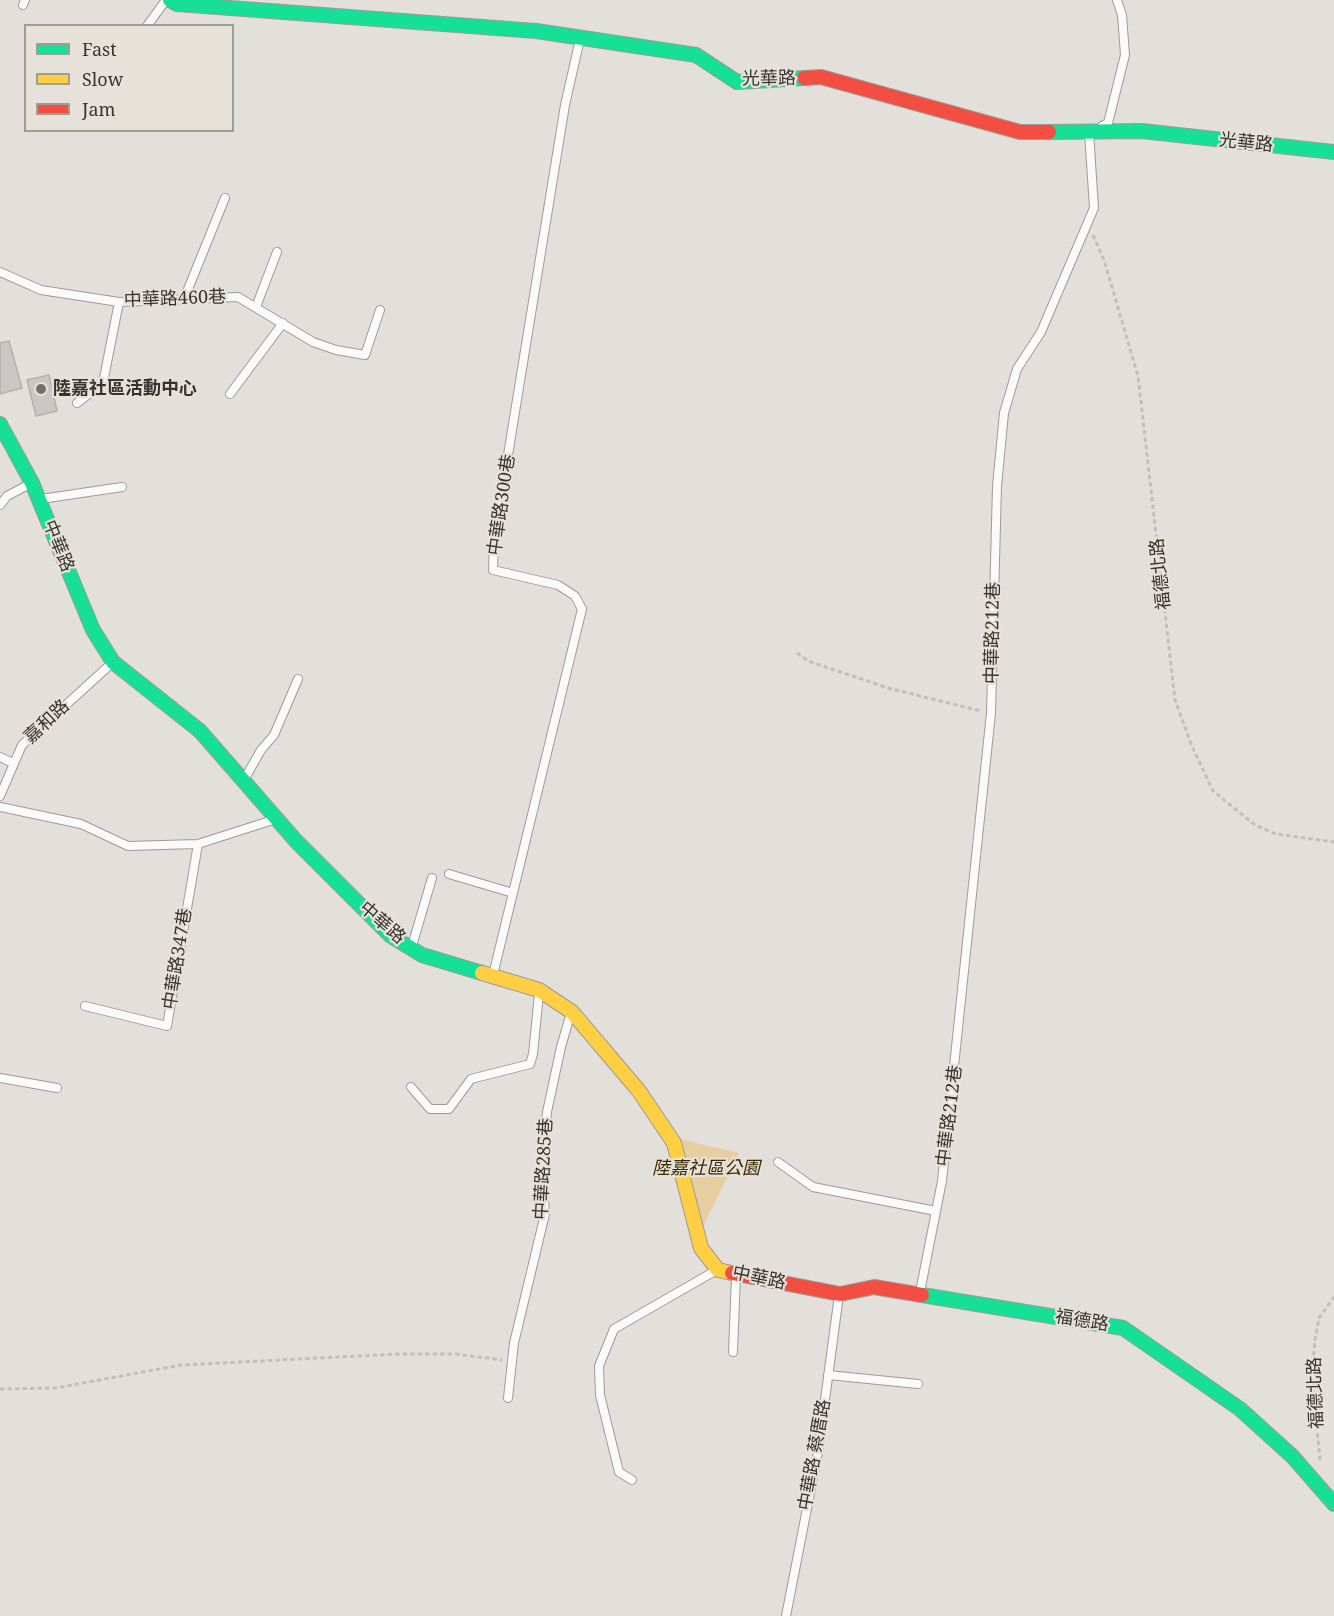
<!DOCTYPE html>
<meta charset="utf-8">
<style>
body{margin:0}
#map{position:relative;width:1334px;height:1616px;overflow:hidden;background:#e3e0dc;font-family:"Noto Serif",serif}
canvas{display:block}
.legend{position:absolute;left:24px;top:24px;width:210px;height:108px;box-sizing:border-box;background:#e6e1d9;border:2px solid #a09c96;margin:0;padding:8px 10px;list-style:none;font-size:18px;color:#363431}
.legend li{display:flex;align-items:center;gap:12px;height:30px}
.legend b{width:30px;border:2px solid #a09c96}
</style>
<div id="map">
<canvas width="1334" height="1616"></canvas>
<ul class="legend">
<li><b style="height:8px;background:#16e098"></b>Fast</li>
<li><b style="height:8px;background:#ffcf43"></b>Slow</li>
<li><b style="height:8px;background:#f24e42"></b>Jam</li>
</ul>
</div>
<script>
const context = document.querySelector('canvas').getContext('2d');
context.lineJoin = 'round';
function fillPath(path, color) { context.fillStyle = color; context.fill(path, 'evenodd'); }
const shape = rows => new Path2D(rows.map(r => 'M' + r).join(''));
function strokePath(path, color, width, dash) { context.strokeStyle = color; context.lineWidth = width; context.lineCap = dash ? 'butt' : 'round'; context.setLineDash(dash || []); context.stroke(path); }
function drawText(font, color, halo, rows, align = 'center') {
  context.font = font + ' "Noto Serif","Noto Sans TC",serif'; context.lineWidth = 4.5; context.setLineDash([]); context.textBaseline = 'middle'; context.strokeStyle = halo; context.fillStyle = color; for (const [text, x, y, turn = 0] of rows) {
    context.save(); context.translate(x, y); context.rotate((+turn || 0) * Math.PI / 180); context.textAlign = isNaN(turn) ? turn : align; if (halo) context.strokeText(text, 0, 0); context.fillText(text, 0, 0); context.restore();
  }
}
fillPath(shape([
 [676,1138,739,1153,700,1233]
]), '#e6cea0');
const building = shape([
 [9,341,22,388,0,394,0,343,9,341],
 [49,375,57,411,36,416,27,380,49,375]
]);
fillPath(building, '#cac8c5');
strokePath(building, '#b3b1ae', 1.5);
const lane = shape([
 [23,5,25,0],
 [147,26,166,0],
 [1102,126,1108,123,1125,55,1122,15,1117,0],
 [0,272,41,290,119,302,238,297,313,342,336,350,365,355,380,310],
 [184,299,225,198],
 [256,307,277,252],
 [230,394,283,323],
 [77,403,103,383,119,302],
 [41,499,122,487],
 [0,505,7,496,30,484],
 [0,757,13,763],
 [244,780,261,750,274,735,298,679],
 [0,796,22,745,112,663],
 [0,807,81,824,128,846,198,844,276,819],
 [449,874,513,893],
 [412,946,432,878],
 [493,975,582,609,575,596,558,585,493,570,494,541,565,105,580,39],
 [85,1006,167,1026,198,844],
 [0,1078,57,1088],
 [411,1087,430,1109,449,1109,471,1079,530,1064,533,1054,539,994],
 [778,1162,813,1187,936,1211],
 [920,1292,942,1181,991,713,997,486,1004,413,1017,369,1041,332,1094,208,1089,132],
 [733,1352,736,1276],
 [828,1375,918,1384],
 [508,1398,514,1343,545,1214,542,1170,547,1112,561,1047,570,1016],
 [632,1480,619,1472,600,1395,599,1366,614,1329,715,1271],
 [786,1616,818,1452,839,1295]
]);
const fast = shape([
 [170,0,177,4,536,31,696,55,737,82,804,78],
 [1049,132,1142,131,1334,152],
 [0,424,32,483,93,630,113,662,200,731,296,841,391,936,422,955,482,973],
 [922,1295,1123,1328,1240,1409,1292,1456,1334,1504]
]);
const slow = shape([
 [482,973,539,990,572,1012,639,1091,674,1143,701,1248,718,1270,732,1273]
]);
const jam = shape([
 [804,78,821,77,1020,132,1049,132],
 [732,1273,840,1294,874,1287,922,1295]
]);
strokePath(lane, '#9d9b98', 10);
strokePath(fast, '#9d9b98', 16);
strokePath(slow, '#9d9b98', 16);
strokePath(jam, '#9d9b98', 16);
strokePath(shape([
 [1093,235,1104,260,1138,376,1175,700,1191,744,1213,791,1255,825,1276,834,1334,842],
 [797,653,808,661,888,688,981,711],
 [0,1389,56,1388,181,1365,398,1354,455,1354,502,1360],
 [1320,1460,1312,1377,1315,1340,1319,1318,1334,1297]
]), '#c2c0bf', 3, [4.5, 3]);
strokePath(lane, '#fbfafa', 8);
strokePath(fast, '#16e098', 14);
strokePath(slow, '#ffcf43', 14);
strokePath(jam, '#f24e42', 14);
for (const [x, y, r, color] of [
 [41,389,6,"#73706d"]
]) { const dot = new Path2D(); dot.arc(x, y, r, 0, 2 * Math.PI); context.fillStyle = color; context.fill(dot); strokePath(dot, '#e6e1d9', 2); }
drawText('18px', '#363431', '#e6e1d9', [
 ["光華路",769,79,-1],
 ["光華路",1246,143,6],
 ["中華路460巷",175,299,-2],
 ["中華路300巷",502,505,-82],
 ["中華路",58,546,68],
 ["福德北路",1161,574,-96],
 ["中華路212巷",993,633,-89],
 ["嘉和路",47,722,-43],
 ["中華路",382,923,41],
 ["中華路347巷",178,959,-81],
 ["中華路212巷",950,1116,-83],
 ["中華路285巷",544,1169,-87],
 ["中華路",759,1278,12],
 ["福德路",1082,1321,9],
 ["福德北路",1316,1393,-92],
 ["中華路 蔡厝路",815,1455,-80]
]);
drawText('bold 18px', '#363431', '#e6e1d9', [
 ["陸嘉社區活動中心",53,389]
], 'left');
drawText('italic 18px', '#3b2900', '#e6e1d9', [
 ["陸嘉社區公園",706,1169]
]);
</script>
